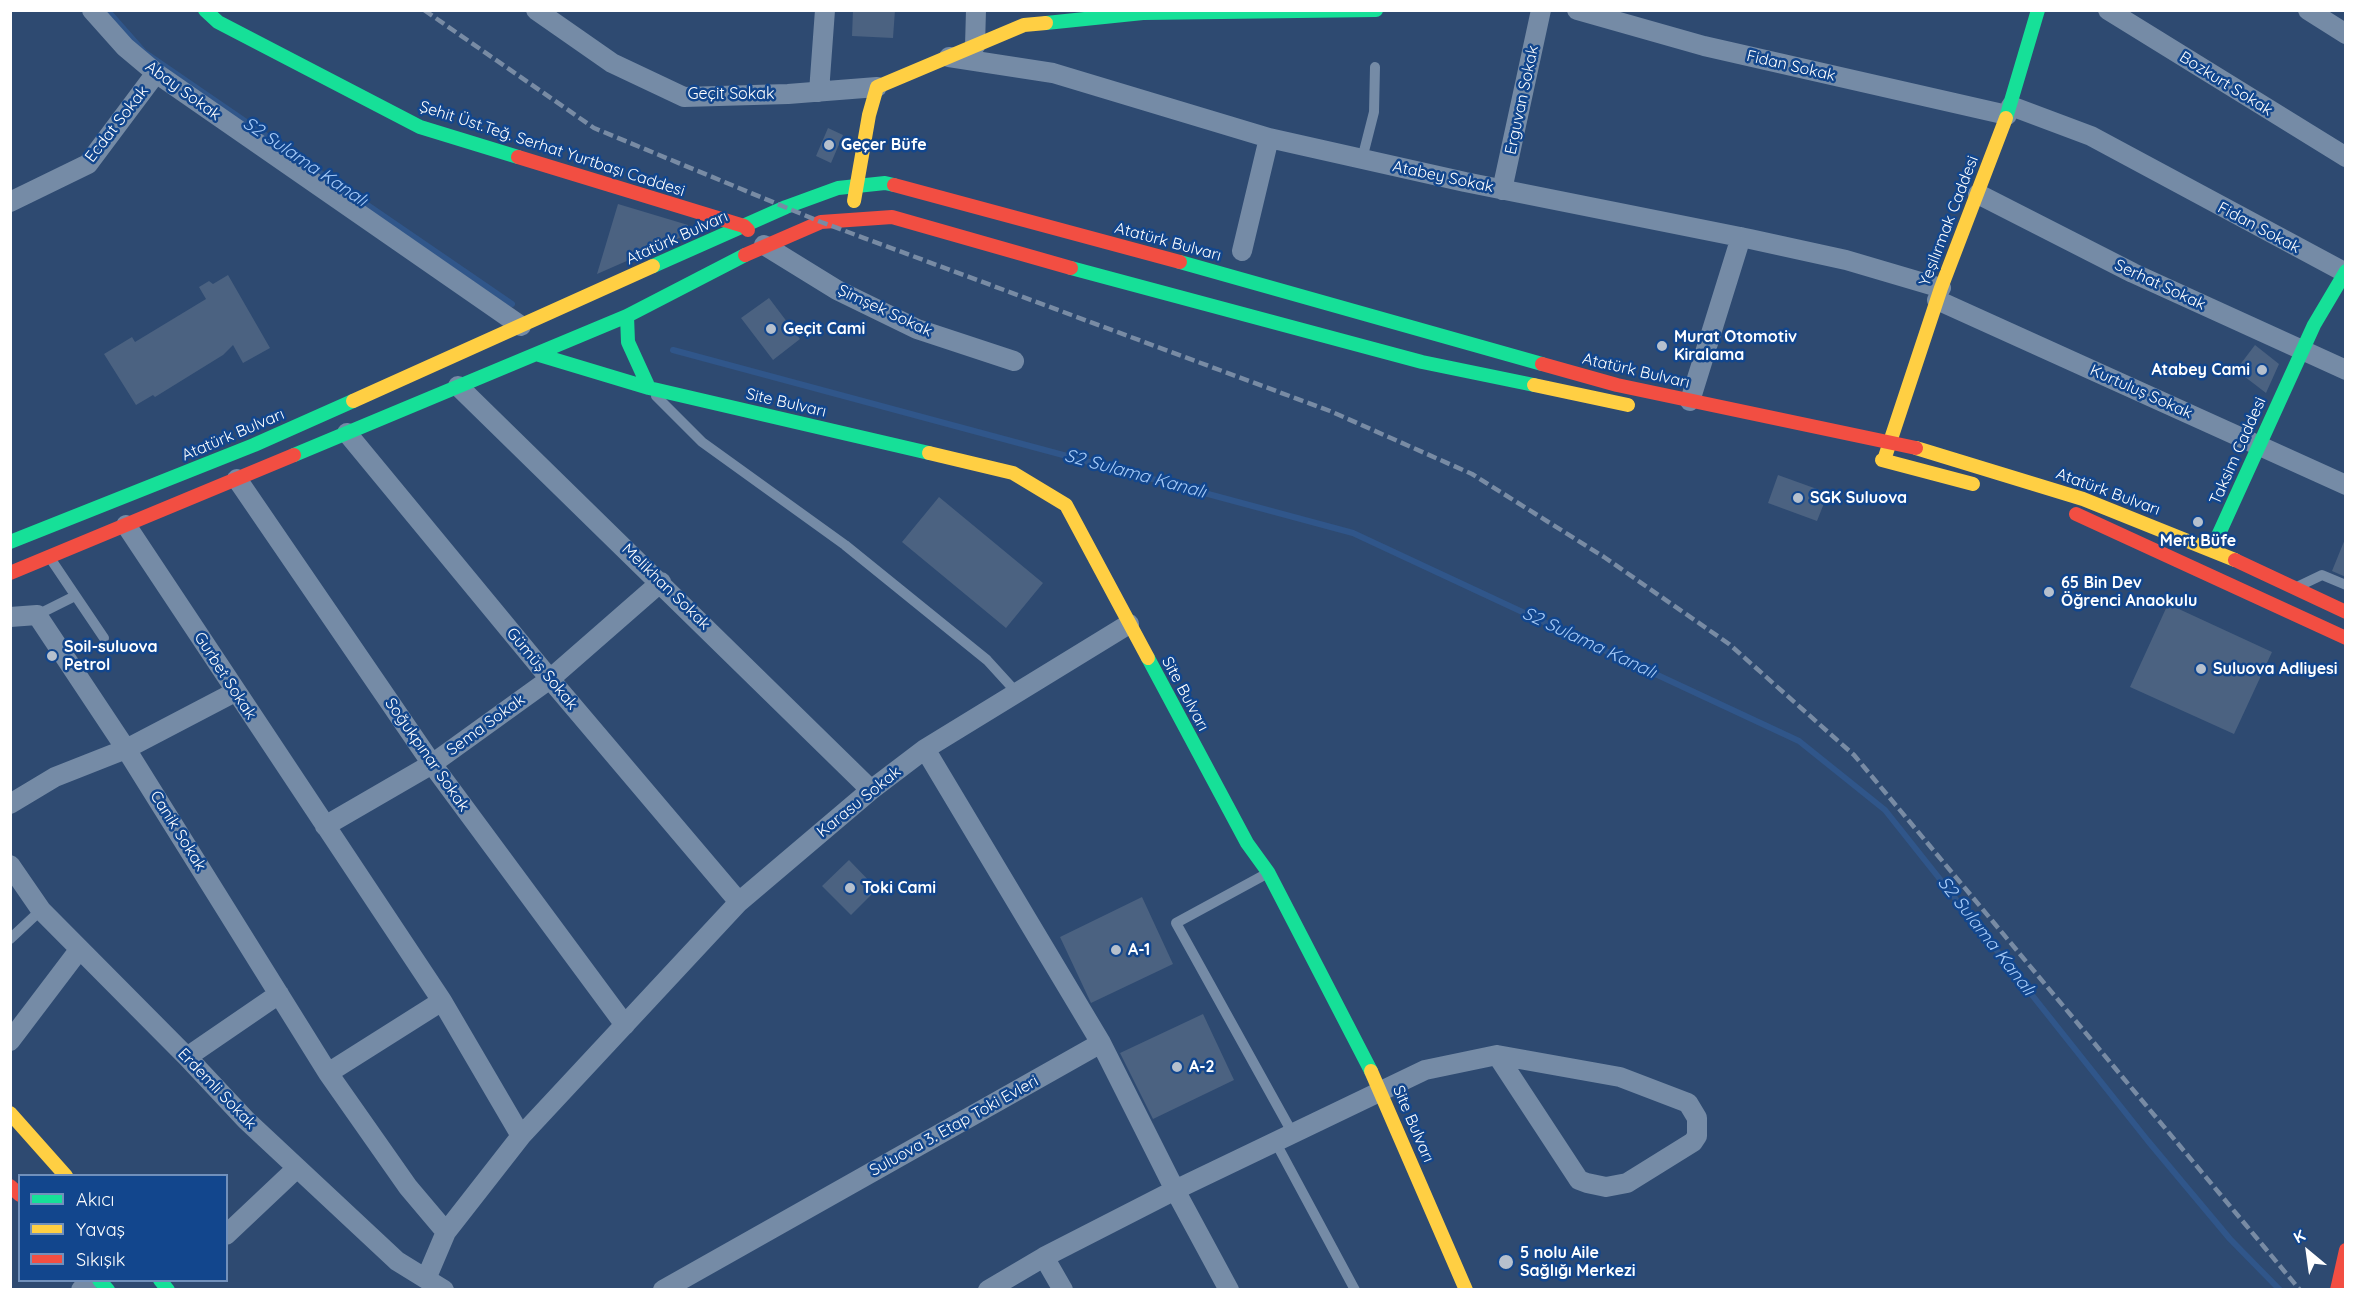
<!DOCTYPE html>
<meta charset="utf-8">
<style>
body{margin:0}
#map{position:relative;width:2356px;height:1300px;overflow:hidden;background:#2e4a71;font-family:Quicksand,sans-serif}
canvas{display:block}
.frame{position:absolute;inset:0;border:12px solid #fff;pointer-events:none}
.legend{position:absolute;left:18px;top:1174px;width:210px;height:108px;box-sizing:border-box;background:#12468d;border:2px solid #7190bb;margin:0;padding:8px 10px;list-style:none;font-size:18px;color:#fff}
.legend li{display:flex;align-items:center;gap:12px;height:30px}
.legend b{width:30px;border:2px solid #7190bb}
.north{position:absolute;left:2278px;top:1222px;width:60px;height:60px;-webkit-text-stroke:4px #12468d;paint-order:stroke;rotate:331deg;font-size:16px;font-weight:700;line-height:24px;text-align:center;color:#fff}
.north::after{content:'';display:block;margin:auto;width:21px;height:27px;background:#fff;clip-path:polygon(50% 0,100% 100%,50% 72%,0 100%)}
</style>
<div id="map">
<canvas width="2356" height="1300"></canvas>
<div class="frame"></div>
<ul class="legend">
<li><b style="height:8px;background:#16e098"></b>Akıcı</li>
<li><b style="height:8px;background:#ffcf43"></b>Yavaş</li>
<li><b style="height:8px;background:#f24e42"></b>Sıkışık</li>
</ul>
<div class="north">K</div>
</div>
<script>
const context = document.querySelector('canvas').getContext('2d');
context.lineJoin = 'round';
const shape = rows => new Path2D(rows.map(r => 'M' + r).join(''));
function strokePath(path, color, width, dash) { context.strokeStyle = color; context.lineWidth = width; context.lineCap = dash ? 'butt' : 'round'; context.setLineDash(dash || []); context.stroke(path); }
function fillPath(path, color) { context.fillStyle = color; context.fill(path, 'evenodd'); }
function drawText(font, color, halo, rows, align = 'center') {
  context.font = font + ' Quicksand,sans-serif'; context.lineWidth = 5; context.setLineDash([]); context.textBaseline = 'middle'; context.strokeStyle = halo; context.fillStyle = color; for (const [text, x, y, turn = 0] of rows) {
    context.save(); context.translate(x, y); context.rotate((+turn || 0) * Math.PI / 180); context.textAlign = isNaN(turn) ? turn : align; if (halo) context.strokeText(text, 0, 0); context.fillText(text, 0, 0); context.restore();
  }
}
strokePath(shape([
 [107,10,144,52,512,304],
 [673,350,1353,533,1799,741,1885,810,2148,1141,2230,1239,2280,1290]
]), '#30568a', 6);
fillPath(shape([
 [853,10,895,10,893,38,852,36],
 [828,128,843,135,831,163,816,156],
 [618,204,688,225,686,235,597,274],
 [228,275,270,348,243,363,233,345,223,355,155,397,153,395,136,405,104,354,132,337,135,342,206,299,199,287,209,281,213,284],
 [769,298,800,339,773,360,741,318],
 [2255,345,2279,364,2266,393,2236,370],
 [1778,475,1828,493,1817,521,1768,503],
 [939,497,1043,583,1006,628,902,542],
 [2345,539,2346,539,2346,577,2332,571],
 [2168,604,2272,652,2234,734,2130,687],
 [849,860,877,889,851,915,822,886],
 [1142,897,1173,964,1091,1003,1060,937],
 [1203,1014,1234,1080,1153,1119,1120,1053]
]), '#4b6281');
strokePath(shape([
 [1362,159,1374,112,1375,67],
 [656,396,702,442,845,545,987,660,1018,694],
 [50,558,104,638],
 [2299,586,2322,575,2346,585],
 [37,615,75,596],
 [1268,873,1176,923,1293,1134],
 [10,939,41,910],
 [1276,1143,1355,1290]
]), '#758ba6', 10);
strokePath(shape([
 [92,10,125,47,156,73,521,326],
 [536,10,612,63,684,97,788,94,877,87],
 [1577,10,1704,46,2007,115],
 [2108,10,2346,157],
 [2308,10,2346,34],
 [975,46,976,10],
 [949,57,1053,73,1269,138,1465,182,1750,239,1846,260,1941,288],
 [819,92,825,10],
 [2011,106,2091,136,2346,273],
 [1502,190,1541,10],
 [1978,194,2133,273,2346,370],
 [10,202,88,164,156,73],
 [764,245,837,290,917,329,1014,361],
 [1242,251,1269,138],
 [1937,300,2346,485],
 [458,386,871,790],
 [1690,401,1741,237],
 [347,433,550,679,739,902],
 [237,479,432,764,625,1025],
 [126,525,442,1001,328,1073],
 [10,617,37,615,126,749,328,1073,408,1187,446,1232],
 [925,749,1101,1043,1175,1190,1229,1290],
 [10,804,55,777,126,749,235,692],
 [325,826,432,764,550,679,661,582],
 [10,865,41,910,187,1057,246,1120,397,1261,444,1290],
 [442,1001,521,1136],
 [10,1041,79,950],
 [187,1057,279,994],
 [226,1235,297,1168],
 [1044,1257,1063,1290],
 [426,1279,446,1232,521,1136,739,902,871,790,925,749,1129,624],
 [81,1290,90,1280],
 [663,1290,1101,1043],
 [988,1290,1044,1257,1175,1190,1425,1070,1497,1055,1620,1077,1688,1103,1697,1118,1697,1136,1693,1142,1627,1183,1606,1187,1587,1183,1579,1180,1497,1055]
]), '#758ba6', 20);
strokePath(shape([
 [205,10,218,22,420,127,518,157],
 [1046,23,1143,13,1376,10],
 [2006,118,2038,10],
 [1180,262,1542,364],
 [653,266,786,207,838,188,885,183,894,185],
 [1071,268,1422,362,1534,385],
 [627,316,628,342,649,388],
 [536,354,649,388,929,453],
 [294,455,627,316,745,255],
 [10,542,254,445,353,401],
 [2212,549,2314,325,2346,271],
 [1148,658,1247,843,1268,872,1371,1071],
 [99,1280,108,1290],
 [160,1280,168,1290]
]), '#16e098', 14);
strokePath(shape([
 [854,201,869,115,877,87,1024,25,1046,23],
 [1534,385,1628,405],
 [353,401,653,266],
 [1916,448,2083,499,2235,560],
 [929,453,1013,473,1066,505,1148,658],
 [1882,460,1973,484],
 [1884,460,1941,288,2006,118],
 [1371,1071,1466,1290],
 [10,1113,66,1176]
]), '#ffcf43', 14);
strokePath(shape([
 [518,157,744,226,748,230],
 [894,185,1180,262],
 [745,255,821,222,892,217,1071,268],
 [1542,364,1617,385,1916,448],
 [2076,514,2346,638],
 [2235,560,2346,612],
 [10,573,294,455],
 [10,1186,20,1195],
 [2337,1290,2346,1250]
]), '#f24e42', 14);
strokePath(shape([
 [424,10,594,128,821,222,1330,411,1472,474,1604,557,1729,644,1854,755,2300,1290]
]), '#788ba4', 4.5, [10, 4.5]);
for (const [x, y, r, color] of [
 [829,145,6,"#b6c0cd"],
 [771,329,6,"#b6c0cd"],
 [1662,346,6,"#b6c0cd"],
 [2262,370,6,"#b6c0cd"],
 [1798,498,6,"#b6c0cd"],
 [2198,522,6,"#b6c0cd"],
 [2049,592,6,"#b6c0cd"],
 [52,656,6,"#b6c0cd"],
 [2201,669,6,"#b6c0cd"],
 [850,888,6,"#b6c0cd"],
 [1116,950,6,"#b6c0cd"],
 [1177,1067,6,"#b6c0cd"],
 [1506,1262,8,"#b6c0cd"]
]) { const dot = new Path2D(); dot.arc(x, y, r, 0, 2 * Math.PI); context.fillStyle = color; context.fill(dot); strokePath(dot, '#12468d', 2); }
drawText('16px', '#fff', '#12468d', [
 ["Fidan Sokak",1791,66,13],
 ["Bozkurt Sokak",2226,84,32],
 ["Abay Sokak",183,91,36],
 ["Geçit Sokak",731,94],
 ["Erguvan Sokak",1522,100,-78],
 ["Ecdat Sokak",117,124,-52],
 ["Şehit Üst.Teğ. Serhat Yurtbaşı Caddesi",552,149,18],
 ["Atabey Sokak",1443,177,12],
 ["Yeşilırmak Caddesi",1949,221,-69],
 ["Fidan Sokak",2259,228,28],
 ["Atatürk Bulvarı",677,238,-24],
 ["Atatürk Bulvarı",1168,242,15],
 ["Serhat Sokak",2160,285,25],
 ["Şimşek Sokak",885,311,25],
 ["Atatürk Bulvarı",1636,371,13],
 ["Kurtuluş Sokak",2141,392,24],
 ["Site Bulvarı",786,403,13],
 ["Atatürk Bulvarı",233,435,-23],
 ["Taksim Caddesi",2238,451,-66],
 ["Atatürk Bulvarı",2108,492,20],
 ["Melikhan Sokak",666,587,44],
 ["Gümüş Sokak",542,669,50],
 ["Gurbet Sokak",225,676,57],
 ["Site Bulvarı",1185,694,62],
 ["Sema Sokak",486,725,-36],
 ["Soğukpınar Sokak",427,755,55],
 ["Karasu Sokak",859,802,-39],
 ["Canik Sokak",178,831,58],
 ["Erdemli Sokak",217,1089,46],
 ["Site Bulvarı",1413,1124,67],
 ["Suluova 3. Etap Toki Evleri",954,1126,-29]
]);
drawText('bold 16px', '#fff', '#12468d', [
 ["Geçer Büfe",841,145],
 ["Geçit Cami",783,329],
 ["Murat Otomotiv",1674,337],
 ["Kiralama",1674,355],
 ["Atabey Cami",2250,370,"right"],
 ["SGK Suluova",1810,498],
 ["Mert Büfe",2198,541,"center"],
 ["65 Bin Dev",2061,583],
 ["Öğrenci Anaokulu",2061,601],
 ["Soil-suluova",64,647],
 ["Petrol",64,665],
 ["Suluova Adliyesi",2213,669],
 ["Toki Cami",862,888],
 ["A-1",1128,950],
 ["A-2",1189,1067],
 ["5 nolu Aile",1520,1253],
 ["Sağlığı Merkezi",1520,1271]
], 'left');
drawText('italic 18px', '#a6cbf9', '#12468d', [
 ["S2 Sulama Kanalı",305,162,34],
 ["S2 Sulama Kanalı",1135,474,15],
 ["S2 Sulama Kanalı",1589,643,25],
 ["S2 Sulama Kanalı",1986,936,52]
]);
</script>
